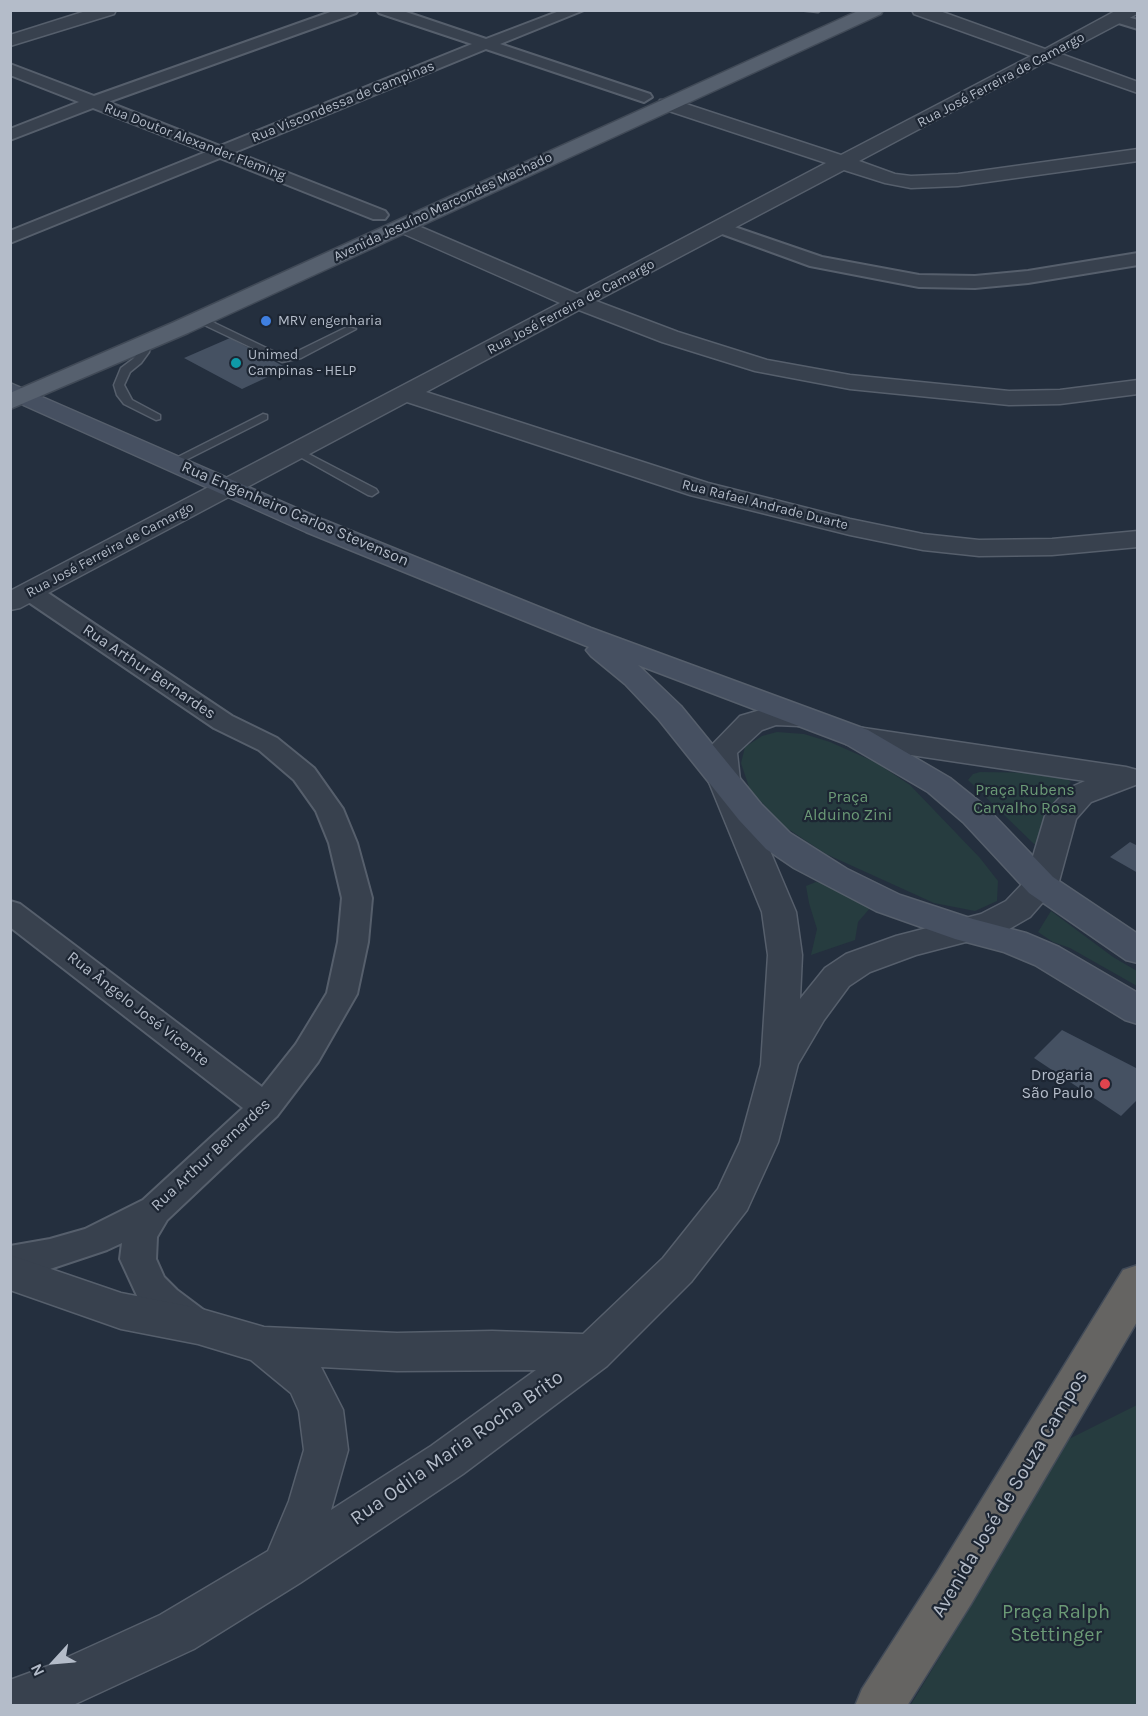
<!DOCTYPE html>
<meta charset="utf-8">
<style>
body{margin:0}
#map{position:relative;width:1148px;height:1716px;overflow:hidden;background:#242f3e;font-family:Karla,sans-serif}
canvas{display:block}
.frame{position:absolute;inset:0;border:12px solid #b4bcc9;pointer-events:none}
.north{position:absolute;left:24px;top:1632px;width:60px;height:60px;-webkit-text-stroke:4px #1d2633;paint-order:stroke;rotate:244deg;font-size:16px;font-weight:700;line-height:24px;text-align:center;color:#b4bcc9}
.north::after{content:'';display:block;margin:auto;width:21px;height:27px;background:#b4bcc9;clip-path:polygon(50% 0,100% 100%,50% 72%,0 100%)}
</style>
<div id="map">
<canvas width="1148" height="1716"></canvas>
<div class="frame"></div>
<div class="north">N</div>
</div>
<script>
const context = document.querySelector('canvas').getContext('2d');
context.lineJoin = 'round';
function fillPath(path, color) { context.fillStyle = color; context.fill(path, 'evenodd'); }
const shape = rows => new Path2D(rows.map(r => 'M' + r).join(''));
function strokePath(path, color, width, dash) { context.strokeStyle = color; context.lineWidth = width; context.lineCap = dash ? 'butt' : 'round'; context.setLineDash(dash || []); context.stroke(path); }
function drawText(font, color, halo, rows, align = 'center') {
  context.font = font + ' Karla,sans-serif'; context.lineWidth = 4.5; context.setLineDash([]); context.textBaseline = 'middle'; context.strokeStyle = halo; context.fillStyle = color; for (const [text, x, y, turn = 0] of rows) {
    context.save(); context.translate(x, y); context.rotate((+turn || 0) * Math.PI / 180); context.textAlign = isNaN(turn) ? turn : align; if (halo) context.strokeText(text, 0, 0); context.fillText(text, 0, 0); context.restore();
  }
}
fillPath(shape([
 [777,732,804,734,830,742,875,762,910,785,980,858,998,881,997,901,975,911,934,903,826,854,785,827,750,790,741,763,745,747,762,736],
 [980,772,1048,773,1063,776,1071,782,1063,790,1054,804,1046,847,1034,844,968,780,973,774],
 [816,882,830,884,871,907,858,922,855,940,811,955,817,929,809,903,806,886],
 [1051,911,1113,957,1137,971,1137,986,1070,948,1053,942,1038,932],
 [1137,1405,1137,1705,910,1706,992,1571,1067,1440]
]), '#263c3f');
fillPath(shape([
 [230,338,287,368,242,389,184,358],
 [1130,842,1138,846,1138,873,1110,857],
 [1062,1030,1138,1069,1138,1099,1121,1116,1034,1058]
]), '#455162');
const service = shape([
 [799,10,821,10,818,12,799,10],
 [200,316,283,356,294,353,347,327,356,329,301,358,282,362,196,321,195,319,200,316],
 [146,340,151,343,149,352,141,363,130,372,124,385,132,400,160,415,160,419,156,420,124,404,117,395,114,385,121,368,133,359,139,352,141,343,146,340],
 [263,414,267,415,267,419,178,464,174,465,168,462,263,414],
 [297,448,376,489,378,492,372,496,368,495,293,453,293,449,297,448]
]);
const minor = shape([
 [336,10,358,10,356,13,108,102,220,146,472,44,379,13,377,10,400,10,486,39,562,10,584,10,500,44,650,94,652,97,644,102,638,100,486,49,235,152,385,211,388,215,385,219,373,219,220,158,10,243,10,231,206,152,93,108,10,140,10,129,79,102,10,75,10,64,94,96,336,10],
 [1117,14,1138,20,1138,29,1112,21,1110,18,1117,14],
 [720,222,822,257,919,275,975,276,1028,271,1138,253,1138,265,1028,283,975,288,919,287,810,266,714,231,711,227,714,223,720,222],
 [30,585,39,587,232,716,277,738,314,768,343,809,357,843,372,898,368,942,357,994,318,1062,277,1116,167,1220,157,1237,156,1259,164,1277,177,1290,209,1314,214,1325,209,1336,196,1341,183,1336,151,1312,138,1298,120,1259,122,1243,107,1250,50,1269,10,1276,10,1246,50,1239,85,1229,143,1200,243,1108,10,927,10,901,20,904,262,1087,296,1044,327,993,338,942,342,898,329,843,316,811,294,780,259,750,214,728,21,597,18,592,21,587,30,585]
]);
const tertiary = shape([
 [89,10,116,10,114,14,10,46,10,35,89,10],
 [912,10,937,10,1045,49,1117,10,1138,10,1137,14,1061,54,1138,82,1138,93,1047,61,859,161,895,174,911,176,958,174,1138,149,1138,161,958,186,911,188,885,183,844,170,596,301,678,332,767,360,850,375,1009,391,1060,390,1138,380,1138,394,1060,404,1009,405,850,389,755,371,662,342,579,310,426,392,708,483,850,519,923,534,979,540,1052,539,1138,531,1138,547,1052,555,979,556,923,550,850,535,690,495,407,402,20,608,10,610,10,591,560,303,395,230,392,226,395,222,402,220,409,222,577,294,826,163,660,108,658,104,660,100,674,100,841,155,1031,56,914,14,912,10],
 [774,706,810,710,814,717,810,724,799,726,776,725,762,730,737,753,740,780,796,912,802,955,800,999,825,968,846,954,896,936,981,914,1006,901,1026,880,1045,816,1050,808,1069,788,1085,781,857,747,846,744,842,737,846,730,857,727,1126,767,1137,770,1138,784,1091,802,1076,819,1058,885,1030,917,1004,932,916,955,870,972,849,986,824,1020,798,1064,778,1142,747,1210,691,1282,607,1366,463,1474,300,1583,194,1649,71,1706,10,1706,10,1680,48,1666,160,1615,268,1551,289,1501,304,1450,299,1411,291,1393,251,1360,198,1344,121,1329,10,1290,10,1255,121,1293,198,1308,264,1327,397,1333,492,1331,583,1334,663,1258,718,1189,740,1142,761,1065,768,955,762,912,708,780,706,751,740,716,774,706],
 [321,1367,397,1371,536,1370,431,1446,331,1510,348,1450,343,1410,321,1367]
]);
const secondary = shape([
 [10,383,324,520,591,628,868,730,950,778,985,806,1053,877,1138,934,1138,963,1126,960,1029,893,963,822,928,792,846,744,638,665,681,706,761,804,790,833,847,869,900,895,973,919,1026,933,1059,947,1138,993,1138,1024,1125,1020,1035,965,1004,952,955,939,876,911,794,868,766,849,739,820,659,720,625,684,591,656,586,650,589,647,306,532,10,399,10,383]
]);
const primary = shape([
 [860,10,883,10,881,14,188,333,10,409,10,393,172,323,860,10]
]);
const trunk = shape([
 [1138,1265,1138,1320,971,1604,907,1706,855,1706,862,1689,937,1572,1123,1270,1138,1265]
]);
strokePath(service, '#565f6c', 3);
strokePath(minor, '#565f6c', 4);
strokePath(tertiary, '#565f6c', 3);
strokePath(secondary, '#565f6c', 3);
strokePath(primary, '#414a57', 3);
strokePath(trunk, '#434c59', 3);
fillPath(service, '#38414e');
fillPath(minor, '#38414e');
fillPath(tertiary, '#38414e');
fillPath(secondary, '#465061');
fillPath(primary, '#56606e');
fillPath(trunk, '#656462');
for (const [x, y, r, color] of [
 [266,321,6,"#3f7fe0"],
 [236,363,6,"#0f9aa8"],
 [1105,1084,6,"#e0444e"]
]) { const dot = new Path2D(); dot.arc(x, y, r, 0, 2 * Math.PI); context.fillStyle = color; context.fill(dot); strokePath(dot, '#1d2633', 2); }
drawText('14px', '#b4bcc9', '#1d2633', [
 ["Rua José Ferreira de Camargo",1001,80,-28],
 ["Rua Viscondessa de Campinas",343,102,-22],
 ["Rua Doutor Alexander Fleming",195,142,21],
 ["Avenida Jesuíno Marcondes Machado",443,207,-25],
 ["Rua José Ferreira de Camargo",571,307,-28],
 ["Rua Rafael Andrade Duarte",765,505,14],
 ["Rua José Ferreira de Camargo",110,550,-28]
]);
drawText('14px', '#b4bcc9', '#1d2633', [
 ["MRV engenharia",278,321],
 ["Unimed",248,355],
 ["Campinas - HELP",248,371]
], 'left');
drawText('16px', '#b4bcc9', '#1d2633', [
 ["Rua Engenheiro Carlos Stevenson",295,514,23],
 ["Rua Arthur Bernardes",149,672,34],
 ["Rua Ângelo José Vicente",138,1009,38],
 ["Rua Arthur Bernardes",211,1155,-43]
]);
drawText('16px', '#6b9a76', '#1d2633', [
 ["Praça Rubens",1025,790],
 ["Carvalho Rosa",1025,808],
 ["Praça",848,797],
 ["Alduino Zini",848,815]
]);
drawText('16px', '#b4bcc9', '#1d2633', [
 ["Drogaria",1093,1075],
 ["São Paulo",1093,1093]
], 'right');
drawText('20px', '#b4bcc9', '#1d2633', [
 ["Rua Odila Maria Rocha Brito",457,1448,-35],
 ["Avenida José de Souza Campos",1010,1494,-59]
]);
drawText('20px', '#6b9a76', '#1d2633', [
 ["Praça Ralph",1056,1612],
 ["Stettinger",1056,1635]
]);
</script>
